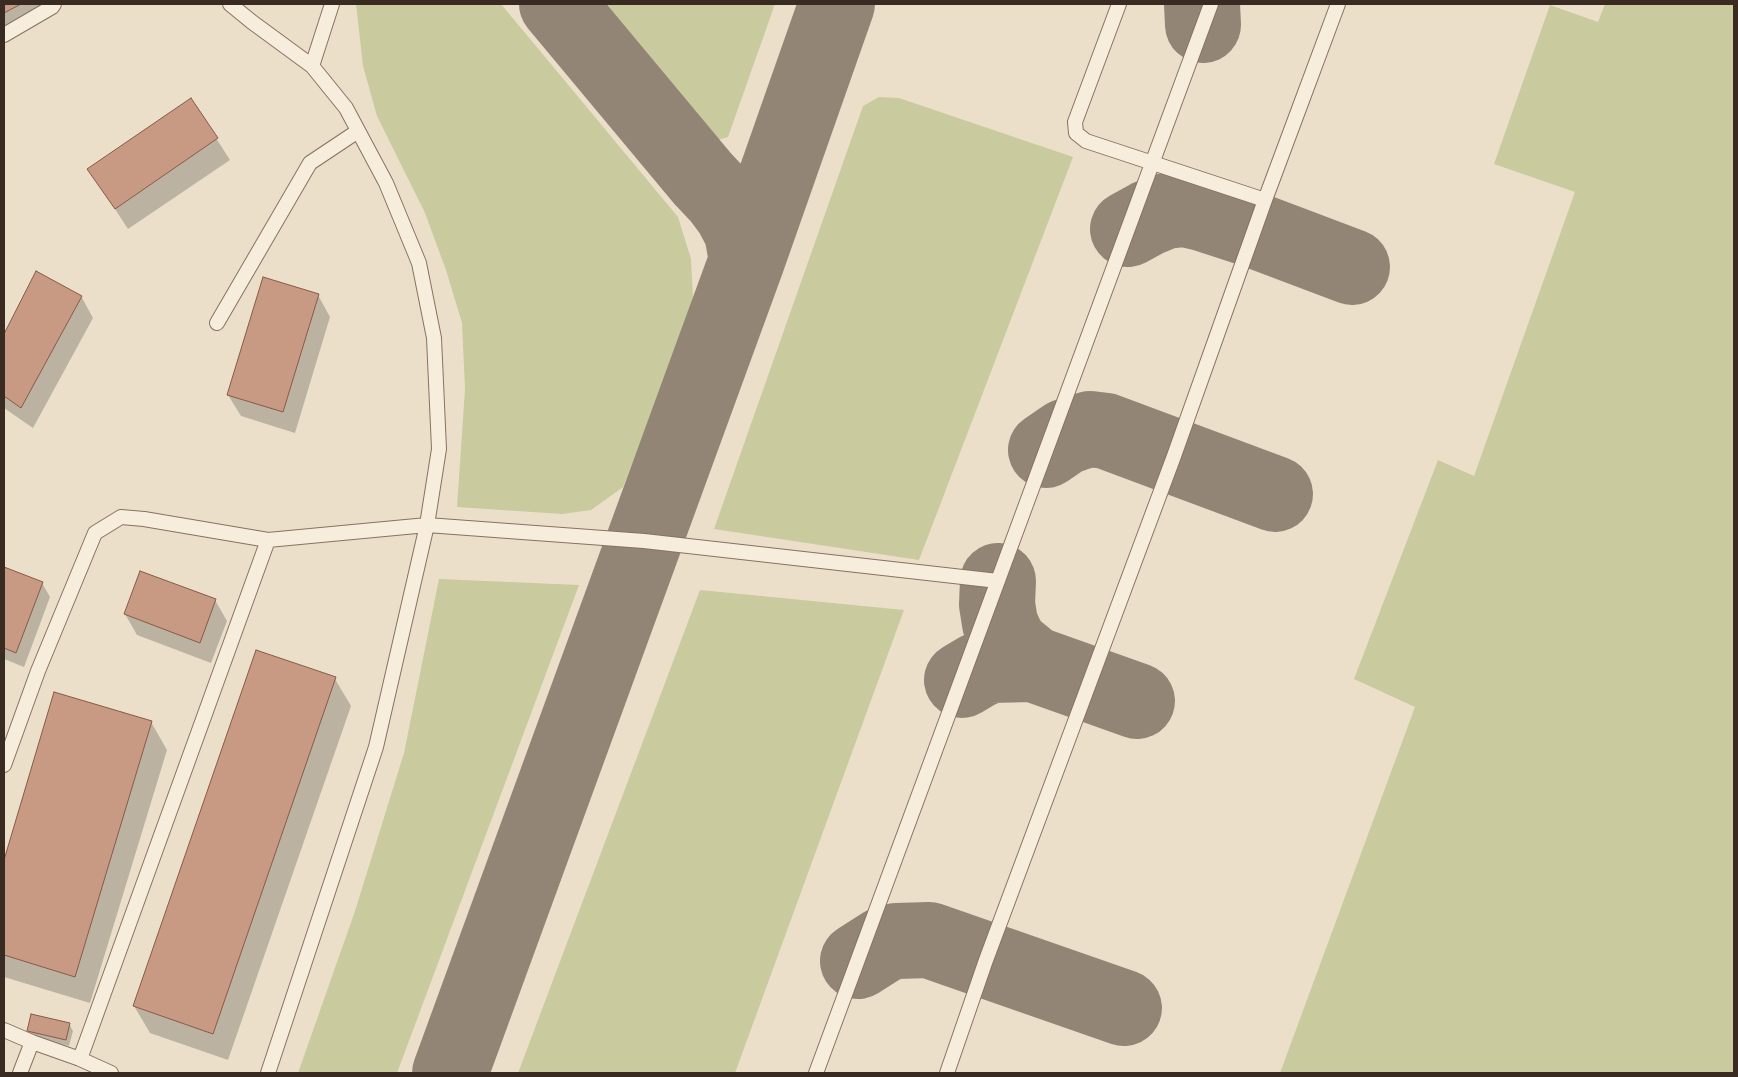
<!DOCTYPE html>
<style>
body{margin:0}
#map{position:relative;width:1738px;height:1077px;overflow:hidden;background:#ecdfca;font-family:"Times New Roman",serif}
canvas{display:block}
.frame{position:absolute;inset:0;border:5px solid #3a2b22;pointer-events:none}
</style>
<div id="map">
<canvas width="1738" height="1077"></canvas>
<div class="frame"></div>
</div>
<script>
const context = document.querySelector('canvas').getContext('2d');
context.lineJoin = 'round';
function fillPath(path, color) { context.fillStyle = color; context.fill(path, 'evenodd'); }
const shape = rows => new Path2D(rows.map(r => 'M' + r).join(''));
function strokePath(path, color, width, dash) { context.strokeStyle = color; context.lineWidth = width; context.lineCap = dash ? 'butt' : 'round'; context.setLineDash(dash || []); context.stroke(path); }
fillPath(shape([
 [356,4,501,4,678,217,691,259,693,298,660,392,623,487,591,510,562,514,457,507,465,389,462,323,446,270,425,213,377,116,363,66],
 [592,4,775,4,728,137,711,142],
 [1605,4,1734,4,1734,1073,1280,1073,1415,707,1354,679,1438,460,1474,476,1575,192,1494,164,1550,5,1598,22],
 [879,97,899,98,1073,157,919,560,714,529,863,106],
 [439,579,579,585,397,1073,298,1073,355,911,404,753],
 [700,590,904,610,735,1073,518,1073]
]), '#c9ca9e');
fillPath(shape([
 [4,4,39,4,46,17,4,41],
 [191,99,230,160,128,229,89,169],
 [37,273,81,296,93,318,33,428,4,408,4,337],
 [318,295,330,317,295,433,241,416,228,395],
 [4,568,42,583,50,597,24,667,4,659],
 [215,600,227,621,211,663,137,635,125,614],
 [335,679,351,706,228,1060,150,1033,134,1006],
 [55,694,151,722,167,750,90,1003,4,977,4,865],
 [69,1024,73,1031,69,1046,32,1037,28,1030]
]), '#0003');
strokePath(shape([
 [557,4,703,179,720,197,732,213,742,232,747,260],
 [1202,4,1203,25],
 [1128,229,1148,218,1165,211,1185,209,1202,213,1254,230,1352,267],
 [1046,450,1065,437,1076,433,1090,429,1106,431,1275,494],
 [998,581,997,604,1000,623,1005,635,1011,646,1033,664],
 [962,680,977,671,990,665,1033,664,1137,701],
 [858,961,883,945,896,941,929,940,1124,1008],
 [450,1073,747,260,837,4]
]), '#938576', 76);
const building = shape([
 [4,4,21,4,4,13,4,4],
 [191,98,218,138,115,209,87,169,191,98],
 [36,271,82,296,21,408,4,396,4,334,36,271],
 [263,277,319,294,283,412,227,395,263,277],
 [4,567,43,582,16,653,4,648,4,567],
 [140,571,216,599,200,643,124,614,140,571],
 [256,650,336,677,213,1034,133,1006,256,650],
 [54,692,152,721,75,977,4,955,4,860,54,692],
 [31,1014,70,1023,66,1040,27,1031,31,1014]
]);
fillPath(building, '#c89983');
strokePath(building, '#855a47', 1);
const lane = shape([
 [230,4,252,22,312,66],
 [1119,4,1075,122,1076,133,1086,141,1265,200],
 [4,35,52,7,54,4],
 [217,323,310,163,358,131],
 [4,765,38,671,95,533,121,517,144,519,268,540,427,525,644,541,998,581],
 [4,1030,32,1042,80,1059,268,540],
 [80,1059,111,1073],
 [20,1073,32,1042],
 [268,1073,376,747,427,525,439,449,434,338,419,263,386,183,346,108,312,66,332,4],
 [816,1073,1211,4],
 [947,1073,986,960,1174,456,1265,200,1338,4]
]);
strokePath(lane, '#887160', 16);
strokePath(lane, '#f7eddd', 14);
</script>
